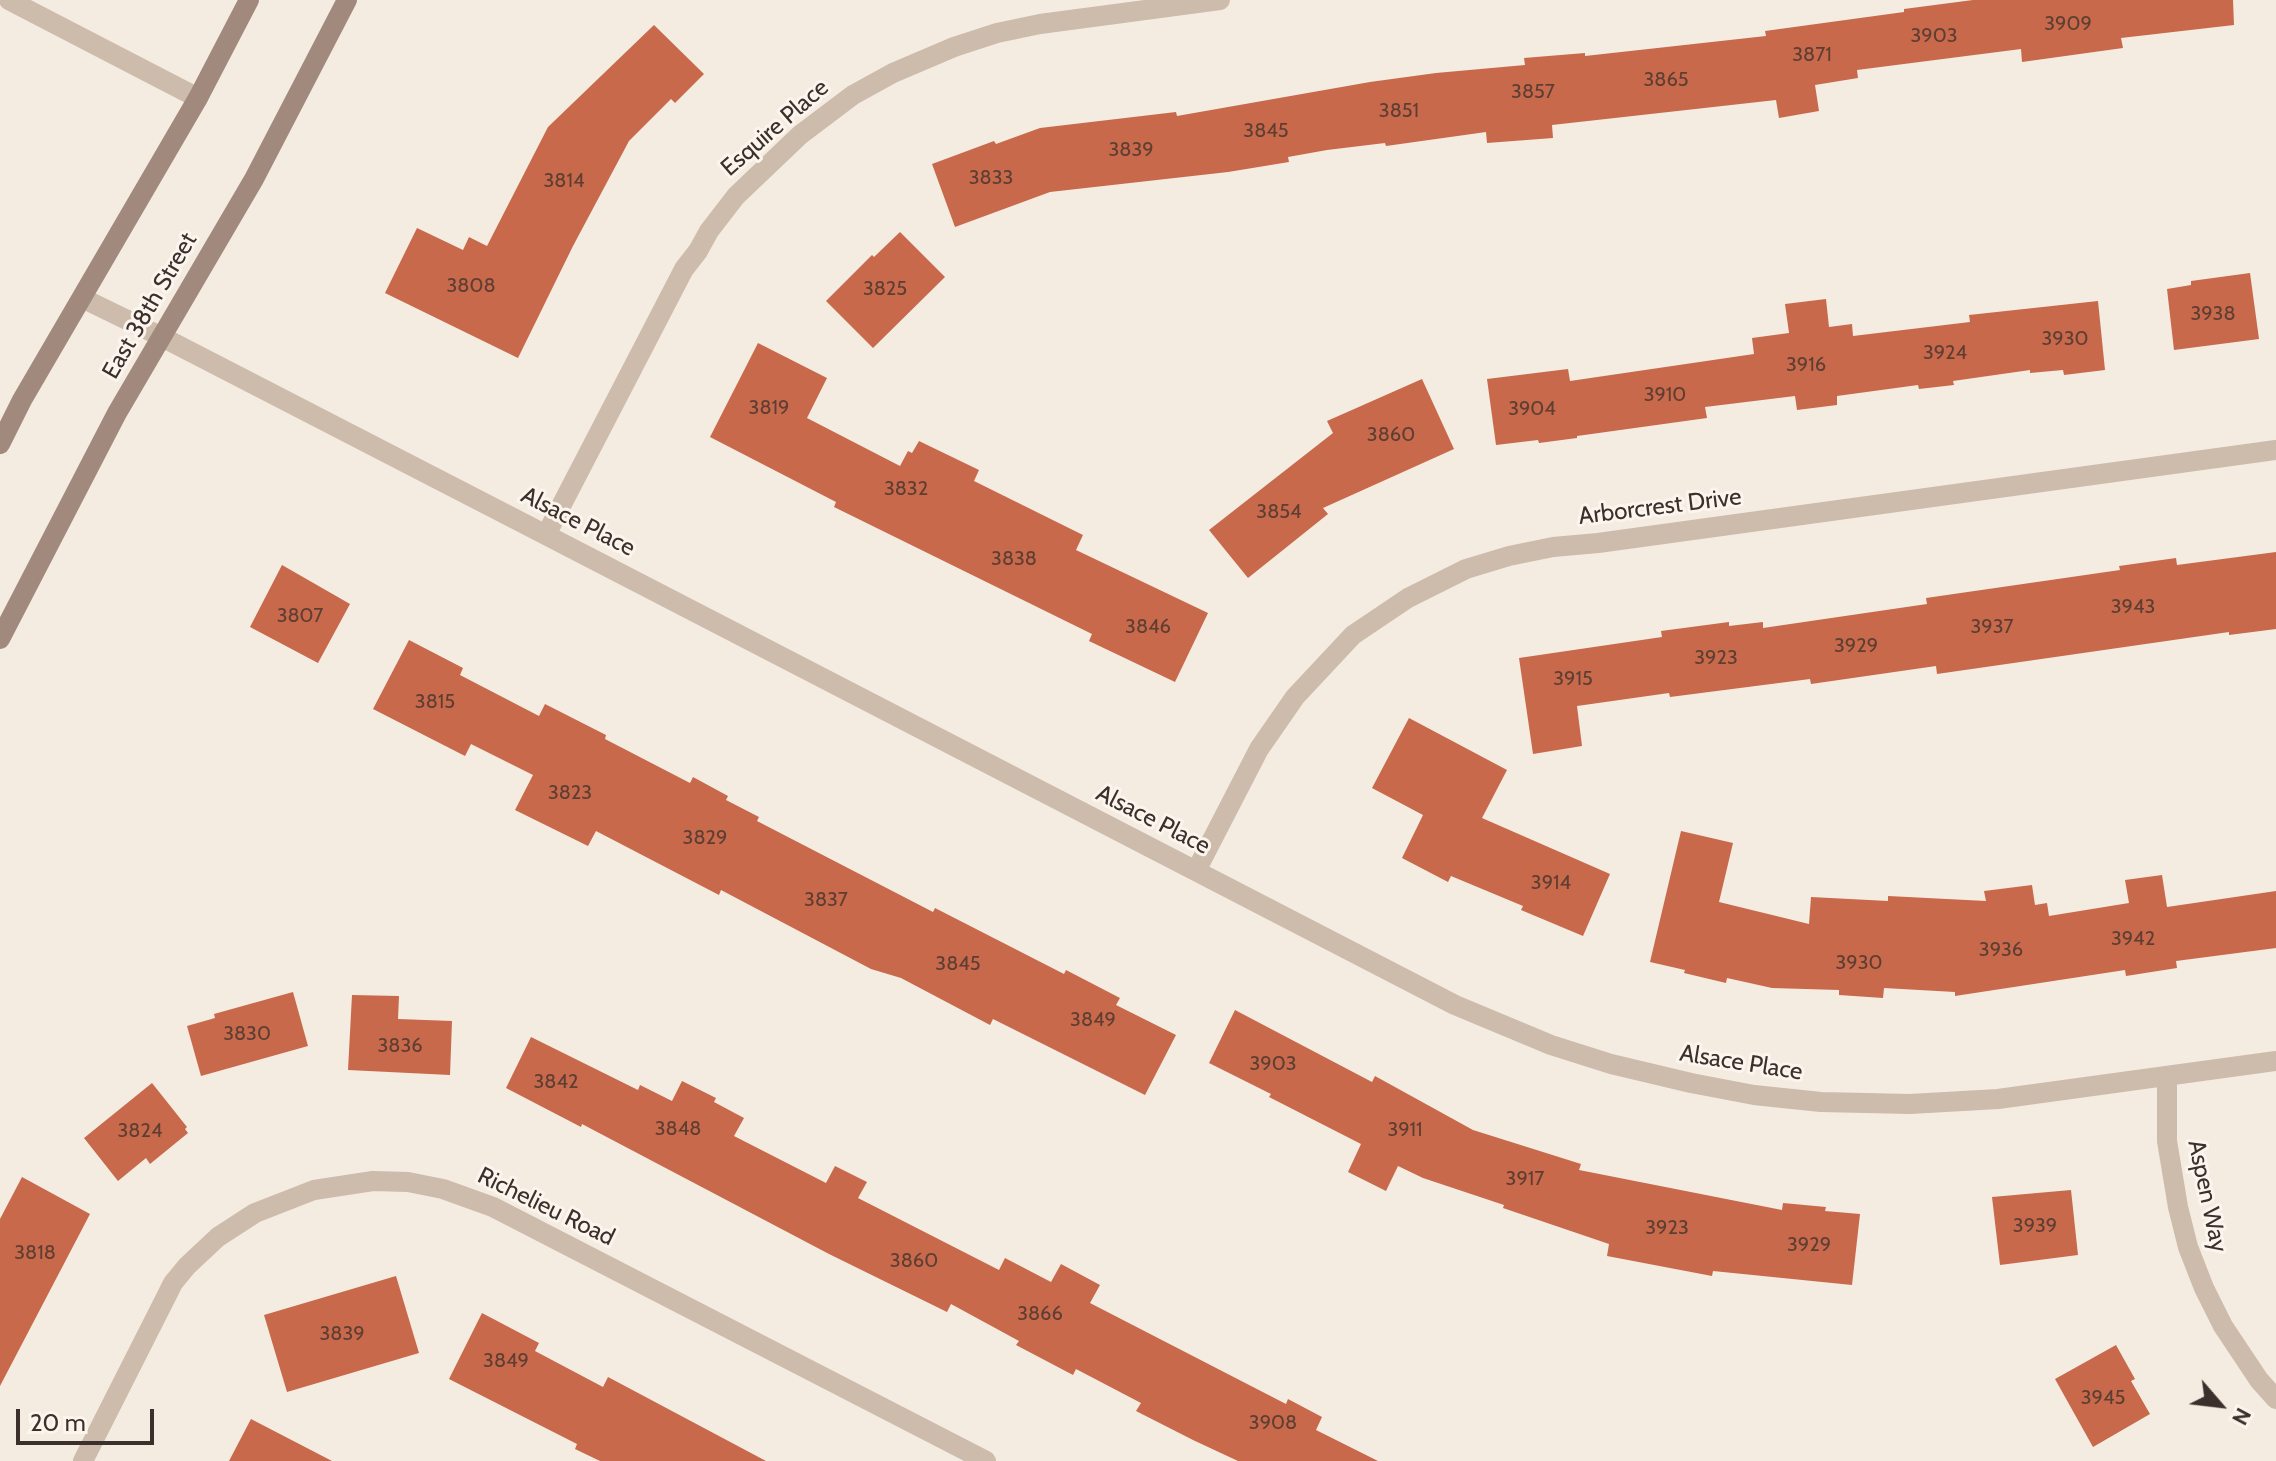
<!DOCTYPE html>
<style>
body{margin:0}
#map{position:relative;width:2276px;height:1461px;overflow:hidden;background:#f4ebe1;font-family:Cabin,sans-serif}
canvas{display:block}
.north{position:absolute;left:2180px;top:1365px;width:80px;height:80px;-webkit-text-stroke:6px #fbf5ee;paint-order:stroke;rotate:118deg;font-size:22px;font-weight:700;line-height:32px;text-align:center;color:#3b302b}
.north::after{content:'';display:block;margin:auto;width:28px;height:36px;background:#3b302b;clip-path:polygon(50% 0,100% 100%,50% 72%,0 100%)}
.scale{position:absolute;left:16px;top:1409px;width:138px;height:36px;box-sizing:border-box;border:4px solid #3b302b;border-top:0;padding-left:10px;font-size:24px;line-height:28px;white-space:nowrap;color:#3b302b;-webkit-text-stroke:6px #fbf5ee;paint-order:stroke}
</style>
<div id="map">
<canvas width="2276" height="1461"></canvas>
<div class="north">N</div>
<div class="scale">20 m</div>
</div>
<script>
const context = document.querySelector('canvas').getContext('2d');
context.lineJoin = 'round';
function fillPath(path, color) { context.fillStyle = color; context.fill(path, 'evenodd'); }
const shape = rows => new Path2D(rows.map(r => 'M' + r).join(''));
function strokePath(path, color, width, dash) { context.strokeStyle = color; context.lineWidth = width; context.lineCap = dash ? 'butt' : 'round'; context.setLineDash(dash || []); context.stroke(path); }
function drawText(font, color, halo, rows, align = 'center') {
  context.font = font + ' Cabin,sans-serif'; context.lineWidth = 6; context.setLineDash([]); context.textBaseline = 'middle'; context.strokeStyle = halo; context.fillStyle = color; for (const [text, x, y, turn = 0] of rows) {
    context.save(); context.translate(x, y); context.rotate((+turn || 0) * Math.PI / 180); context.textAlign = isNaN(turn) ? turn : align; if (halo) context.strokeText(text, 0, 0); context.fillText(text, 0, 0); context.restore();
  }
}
fillPath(shape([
 [1973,0,2233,0,2234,25,2121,38,2123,48,2022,62,2021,49,1857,70,1858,78,1815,85,1819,111,1779,118,1776,100,1552,125,1553,138,1487,143,1486,132,1386,146,1385,143,1327,150,1288,157,1289,162,1228,172,1050,192,955,227,932,164,994,141,996,144,1040,128,1176,112,1177,116,1370,82,1436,73,1525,65,1524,58,1585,53,1585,56,1766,36,1765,31,1904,12,1904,9],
 [654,25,704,74,675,103,671,99,629,141,573,246,518,358,385,293,417,228,463,250,469,237,487,246,548,127],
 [900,232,945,277,873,348,826,301,872,255,874,257],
 [2250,273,2259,339,2174,350,2167,289,2191,285,2191,281],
 [1826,299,1829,327,1852,324,1853,336,1970,322,1969,315,2098,301,2105,370,2064,375,2063,370,2030,373,2030,370,1953,381,1954,385,1919,389,1918,385,1837,396,1837,405,1797,410,1795,396,1705,407,1707,418,1577,436,1577,438,1539,443,1538,440,1496,445,1487,379,1568,369,1570,381,1754,354,1752,338,1789,333,1785,304],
 [758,343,827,378,807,418,900,466,908,451,912,453,919,441,979,470,974,481,1083,535,1076,550,1208,613,1175,682,1089,641,1092,634,834,507,836,502,710,437],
 [1422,379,1454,449,1323,508,1328,514,1248,578,1209,530,1333,433,1327,421],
 [2276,552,2276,629,2229,635,2229,632,1937,674,1936,666,1811,684,1810,679,1670,697,1669,693,1577,706,1582,746,1533,754,1519,658,1662,637,1661,631,1729,622,1729,626,1763,622,1763,628,1927,604,1926,598,2120,570,2119,566,2176,558,2177,565],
 [282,565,350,604,318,663,250,627],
 [409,640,463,668,460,675,539,716,545,704,606,735,605,739,690,783,693,777,728,796,726,800,759,817,757,821,933,912,935,908,1064,974,1066,970,1120,998,1116,1005,1176,1035,1145,1095,993,1019,990,1025,901,978,871,969,721,890,719,895,596,831,588,846,515,810,533,775,471,744,465,756,373,709],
 [1409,718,1507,770,1482,818,1610,874,1583,936,1521,910,1523,906,1451,876,1448,882,1402,858,1423,815,1372,788],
 [1681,831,1733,843,1719,902,1809,924,1811,897,1888,901,1888,896,1986,901,1984,891,2032,885,2035,905,2047,903,2049,916,2129,903,2125,880,2162,875,2167,907,2276,891,2276,948,2176,961,2177,968,2126,976,2125,970,1955,996,1955,992,1884,988,1883,998,1839,995,1839,990,1772,988,1727,978,1726,983,1684,973,1685,970,1650,962],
 [293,992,308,1046,201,1076,187,1026,215,1018,214,1014],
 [352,995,399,996,398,1019,452,1021,450,1075,348,1070],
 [1235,1010,1372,1082,1375,1076,1473,1130,1581,1164,1579,1170,1782,1210,1783,1203,1826,1207,1825,1211,1860,1214,1852,1285,1713,1271,1712,1276,1607,1256,1609,1244,1503,1208,1504,1205,1423,1178,1398,1166,1386,1191,1348,1172,1361,1144,1269,1097,1271,1094,1209,1063],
 [531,1037,638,1090,640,1085,672,1101,682,1081,716,1098,714,1102,744,1118,734,1136,826,1183,835,1166,867,1182,858,1198,999,1270,1005,1258,1051,1282,1061,1264,1100,1285,1090,1303,1286,1404,1288,1399,1322,1417,1316,1430,1378,1461,1238,1461,1193,1440,1136,1411,1141,1403,1076,1369,1073,1375,1016,1345,1019,1341,951,1304,947,1312,829,1254,582,1124,581,1127,506,1088],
 [152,1083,187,1127,185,1129,188,1133,150,1164,146,1158,118,1181,84,1138],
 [22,1177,90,1214,0,1386,0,1219],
 [2071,1190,2078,1255,2000,1265,1992,1197],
 [396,1276,419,1353,287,1392,264,1315],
 [482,1313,539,1343,535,1351,603,1387,608,1377,766,1461,600,1461,575,1449,577,1444,449,1379],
 [2116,1345,2135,1379,2131,1381,2150,1414,2093,1447,2055,1379],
 [251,1419,332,1461,229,1461]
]), '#c8694b');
strokePath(shape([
 [9,0,198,98],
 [82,298,162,337,546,535,1455,1005,1551,1045,1611,1064,1691,1083,1754,1095,1821,1102,1910,1104,1998,1099,2276,1061],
 [546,535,684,269,698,251,709,231,736,196,800,135,853,95,893,73,954,47,997,33,1040,24,1220,0],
 [1196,871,1259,749,1295,697,1353,635,1408,598,1466,569,1509,556,1553,547,1598,543,2276,450],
 [2167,1076,2167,1141,2178,1207,2188,1247,2204,1288,2223,1326,2259,1380,2276,1399],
 [83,1461,164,1301,173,1283,187,1266,218,1237,255,1213,314,1190,373,1181,408,1182,443,1189,493,1207,986,1461]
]), '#cdbbac', 20);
strokePath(shape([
 [0,444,22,400,198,98,249,0],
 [0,639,117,413,254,179,347,0]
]), '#a18a7d', 20);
drawText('20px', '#5e3e33', null, [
 ["3909",2068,24],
 ["3903",1934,36],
 ["3871",1812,55],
 ["3865",1666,80],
 ["3857",1533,92],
 ["3851",1399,111],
 ["3845",1266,131],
 ["3839",1131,150],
 ["3833",991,178],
 ["3814",564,181],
 ["3808",471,286],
 ["3825",885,289],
 ["3938",2213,314],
 ["3930",2065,339],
 ["3924",1945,353],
 ["3916",1806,365],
 ["3910",1665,395],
 ["3819",769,408],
 ["3904",1532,409],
 ["3860",1391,435],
 ["3832",906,489],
 ["3854",1279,512],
 ["3838",1014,559],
 ["3943",2133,607],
 ["3807",300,616],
 ["3846",1148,627],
 ["3937",1992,627],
 ["3929",1856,646],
 ["3923",1716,658],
 ["3915",1573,679],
 ["3815",435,702],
 ["3823",570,793],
 ["3829",705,838],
 ["3914",1551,883],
 ["3837",826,900],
 ["3942",2133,939],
 ["3936",2001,950],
 ["3930",1859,963],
 ["3845",958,964],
 ["3849",1093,1020],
 ["3830",247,1034],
 ["3836",400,1046],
 ["3903",1273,1064],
 ["3842",556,1082],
 ["3848",678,1129],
 ["3911",1405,1130],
 ["3824",140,1131],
 ["3917",1525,1179],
 ["3939",2035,1226],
 ["3923",1667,1228],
 ["3929",1809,1245],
 ["3818",35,1253],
 ["3860",914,1261],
 ["3866",1040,1314],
 ["3839",342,1334],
 ["3849",506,1361],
 ["3945",2103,1398],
 ["3908",1273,1423]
]);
drawText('24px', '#3b302b', '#fbf5ee', [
 ["Esquire Place",775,128,-41],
 ["East 38th Street",150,306,-60],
 ["Arborcrest Drive",1660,507,-7],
 ["Alsace Place",578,522,27],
 ["Alsace Place",1153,820,27],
 ["Alsace Place",1741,1063,9],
 ["Aspen Way",2207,1196,78],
 ["Richelieu Road",546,1207,26]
]);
</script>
